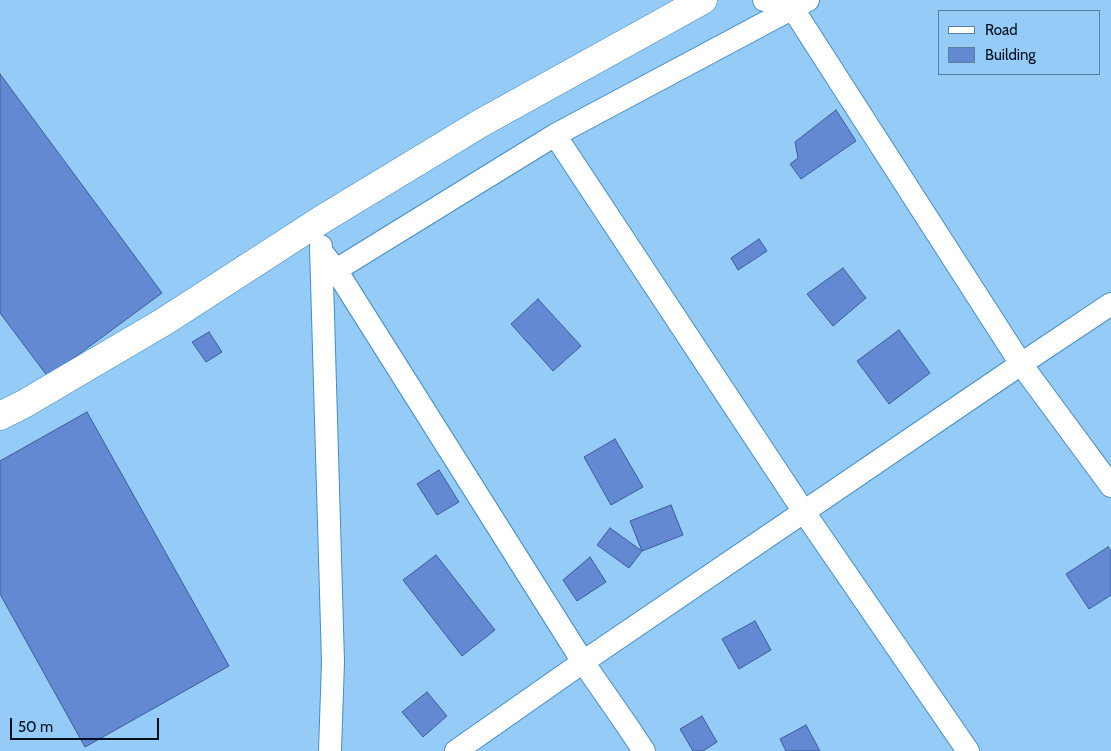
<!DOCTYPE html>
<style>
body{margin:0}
#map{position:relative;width:1111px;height:751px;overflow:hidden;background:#94cbf7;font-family:Cabin,sans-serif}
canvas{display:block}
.legend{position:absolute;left:938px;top:10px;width:162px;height:65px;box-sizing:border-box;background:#94cbf7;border:1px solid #597f9f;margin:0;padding:6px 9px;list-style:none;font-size:15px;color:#000d1c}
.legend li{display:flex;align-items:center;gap:10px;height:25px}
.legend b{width:25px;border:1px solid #597f9f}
.scale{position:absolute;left:10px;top:718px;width:149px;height:22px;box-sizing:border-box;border:2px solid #000d1c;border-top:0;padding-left:6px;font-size:15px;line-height:18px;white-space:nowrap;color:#000d1c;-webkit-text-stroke:4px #94cbf7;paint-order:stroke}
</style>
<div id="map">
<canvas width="1111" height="751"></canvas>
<ul class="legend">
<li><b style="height:6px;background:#fff"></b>Road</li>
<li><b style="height:14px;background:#6489d3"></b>Building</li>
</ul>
<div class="scale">50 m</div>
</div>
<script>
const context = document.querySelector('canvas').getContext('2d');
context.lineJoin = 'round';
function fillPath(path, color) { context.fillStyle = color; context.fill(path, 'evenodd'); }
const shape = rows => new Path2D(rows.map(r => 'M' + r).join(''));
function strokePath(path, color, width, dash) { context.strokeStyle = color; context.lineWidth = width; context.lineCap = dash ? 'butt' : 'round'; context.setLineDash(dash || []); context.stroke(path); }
const building = shape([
 [0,74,162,293,48,377,0,313,0,74],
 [836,110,856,141,801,179,790,164,798,158,795,142,836,110],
 [759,239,767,251,738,270,731,258,759,239],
 [843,268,866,298,833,326,807,294,843,268],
 [538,299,581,346,553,371,511,324,538,299],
 [899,330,930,373,889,404,857,361,899,330],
 [209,332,222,352,206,362,192,342,209,332],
 [87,412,229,666,85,747,0,594,0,461,87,412],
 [615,439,643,487,611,505,584,457,615,439],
 [439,470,459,502,437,515,417,484,439,470],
 [671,505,683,535,642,551,630,521,671,505],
 [610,528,642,551,629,568,597,545,610,528],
 [1108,547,1111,551,1111,595,1089,609,1066,574,1108,547],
 [436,555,495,630,462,656,403,580,436,555],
 [590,557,606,582,577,601,563,580,590,557],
 [755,621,771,650,739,669,722,639,755,621],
 [427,692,447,716,423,737,402,712,427,692],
 [702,716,717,742,703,751,693,751,680,729,702,716],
 [806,725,820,751,786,751,780,739,806,725]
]);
fillPath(building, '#6489d3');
strokePath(building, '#3d5c99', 1);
const minor = shape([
 [764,0,783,3,793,9,1021,364,1111,486],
 [555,135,804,512,968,751],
 [321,246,333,662,330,751],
 [321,251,336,270,583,662,626,724,644,751],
 [336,270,555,135,808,0],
 [456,751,583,662,1021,364,1111,304]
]);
const tertiary = shape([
 [0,416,24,404,165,321,321,220,481,123,703,0]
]);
strokePath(minor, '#488ec2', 24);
strokePath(tertiary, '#488ec2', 29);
strokePath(minor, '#fff', 22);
strokePath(tertiary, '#fff', 28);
</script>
